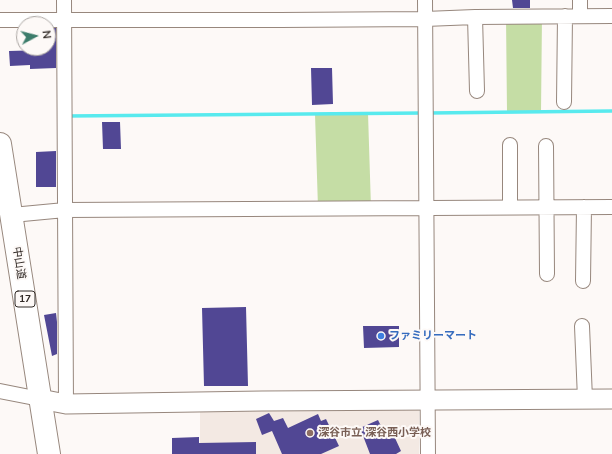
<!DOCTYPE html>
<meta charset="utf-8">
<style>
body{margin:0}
#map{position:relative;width:612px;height:454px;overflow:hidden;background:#fdf9f7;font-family:Mulish,sans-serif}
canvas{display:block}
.north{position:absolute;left:16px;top:16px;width:40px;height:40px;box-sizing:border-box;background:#fdf9f7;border:1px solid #aba6a3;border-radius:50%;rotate:83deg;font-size:11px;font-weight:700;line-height:16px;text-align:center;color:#312a26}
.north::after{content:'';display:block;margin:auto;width:14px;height:18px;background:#3c7c6b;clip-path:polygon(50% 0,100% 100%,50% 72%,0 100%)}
</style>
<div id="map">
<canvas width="612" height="454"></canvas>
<div class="north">N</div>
</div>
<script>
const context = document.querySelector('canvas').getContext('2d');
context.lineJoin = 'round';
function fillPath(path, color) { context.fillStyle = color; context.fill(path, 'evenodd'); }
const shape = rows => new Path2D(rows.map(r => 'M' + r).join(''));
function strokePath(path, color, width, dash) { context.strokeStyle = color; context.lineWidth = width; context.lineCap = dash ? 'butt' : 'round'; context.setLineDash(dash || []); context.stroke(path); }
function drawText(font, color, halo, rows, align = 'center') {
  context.font = font + ' Mulish,"Noto Sans JP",sans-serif'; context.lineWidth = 4; context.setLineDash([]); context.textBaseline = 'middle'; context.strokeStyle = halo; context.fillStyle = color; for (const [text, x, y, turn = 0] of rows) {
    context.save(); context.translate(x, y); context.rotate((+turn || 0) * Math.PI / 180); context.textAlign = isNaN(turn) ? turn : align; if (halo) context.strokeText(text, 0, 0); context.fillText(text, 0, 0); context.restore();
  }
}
fillPath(shape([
 [419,409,419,454,200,454,200,412]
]), '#f3e9e3');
fillPath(shape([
 [542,16,541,112,507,112,506,17],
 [368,113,371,208,318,208,315,114]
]), '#c5dda5');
strokePath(shape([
 [429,113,612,111],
 [67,116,423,113]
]), '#58eaee', 3.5);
fillPath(shape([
 [512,0,530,0,530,8,513,8],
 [48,28,56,28,56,68,30,69,30,65,10,66,9,51,44,50,44,48,48,48],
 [311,68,332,68,333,104,312,105],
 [102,122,120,122,121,149,103,149],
 [56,151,56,187,36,187,36,152],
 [246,307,248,386,204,386,202,308],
 [56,313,57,322,57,354,52,356,44,315],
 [363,326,399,326,399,347,364,348],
 [269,413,274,421,283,418,288,428,318,414,321,421,326,419,339,446,321,454,282,454,272,431,262,435,256,419],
 [378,420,382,428,389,425,401,451,396,454,370,454,360,428],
 [199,437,199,443,256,442,256,454,172,454,172,438]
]), '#514794');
const street = shape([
 [64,0,66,404],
 [425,0,428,454],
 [580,0,580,16],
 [475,17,477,91],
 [0,20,280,20,425,19,475,17,612,16],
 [564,102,565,16],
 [546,146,547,274],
 [510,207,510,145],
 [12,215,65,210,612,207],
 [583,281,584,207],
 [582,326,585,399],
 [0,391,40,399]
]);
const secondary = shape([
 [40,399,66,404,262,401,612,399]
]);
const highway = shape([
 [0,144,49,454]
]);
strokePath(street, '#97877d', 16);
strokePath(secondary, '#97877d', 21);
strokePath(highway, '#97877d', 24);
strokePath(street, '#fff', 14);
strokePath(secondary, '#fff', 19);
strokePath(highway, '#fff', 22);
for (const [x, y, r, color] of [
 [381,336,4,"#3f7fe0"],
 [310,433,4,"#8d6e63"]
]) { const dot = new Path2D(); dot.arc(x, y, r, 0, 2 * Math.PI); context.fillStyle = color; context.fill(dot); strokePath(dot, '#fdf9f7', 1.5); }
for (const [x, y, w] of [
 [25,299,20]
]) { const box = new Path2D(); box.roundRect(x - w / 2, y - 8, w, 16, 3); context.fillStyle = '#fdf9f7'; context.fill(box); strokePath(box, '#312a26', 1); }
drawText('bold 10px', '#312a26', null, [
 ["17",25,299]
]);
drawText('11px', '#312a26', '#fdf9f7', [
 ["中山道",19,263,81]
]);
drawText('bold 11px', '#366cbe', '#fdf9f7', [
 ["ファミリーマート",389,336]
], 'left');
drawText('bold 11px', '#785e54', '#fdf9f7', [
 ["深谷市立 深谷西小学校",318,433]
], 'left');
</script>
